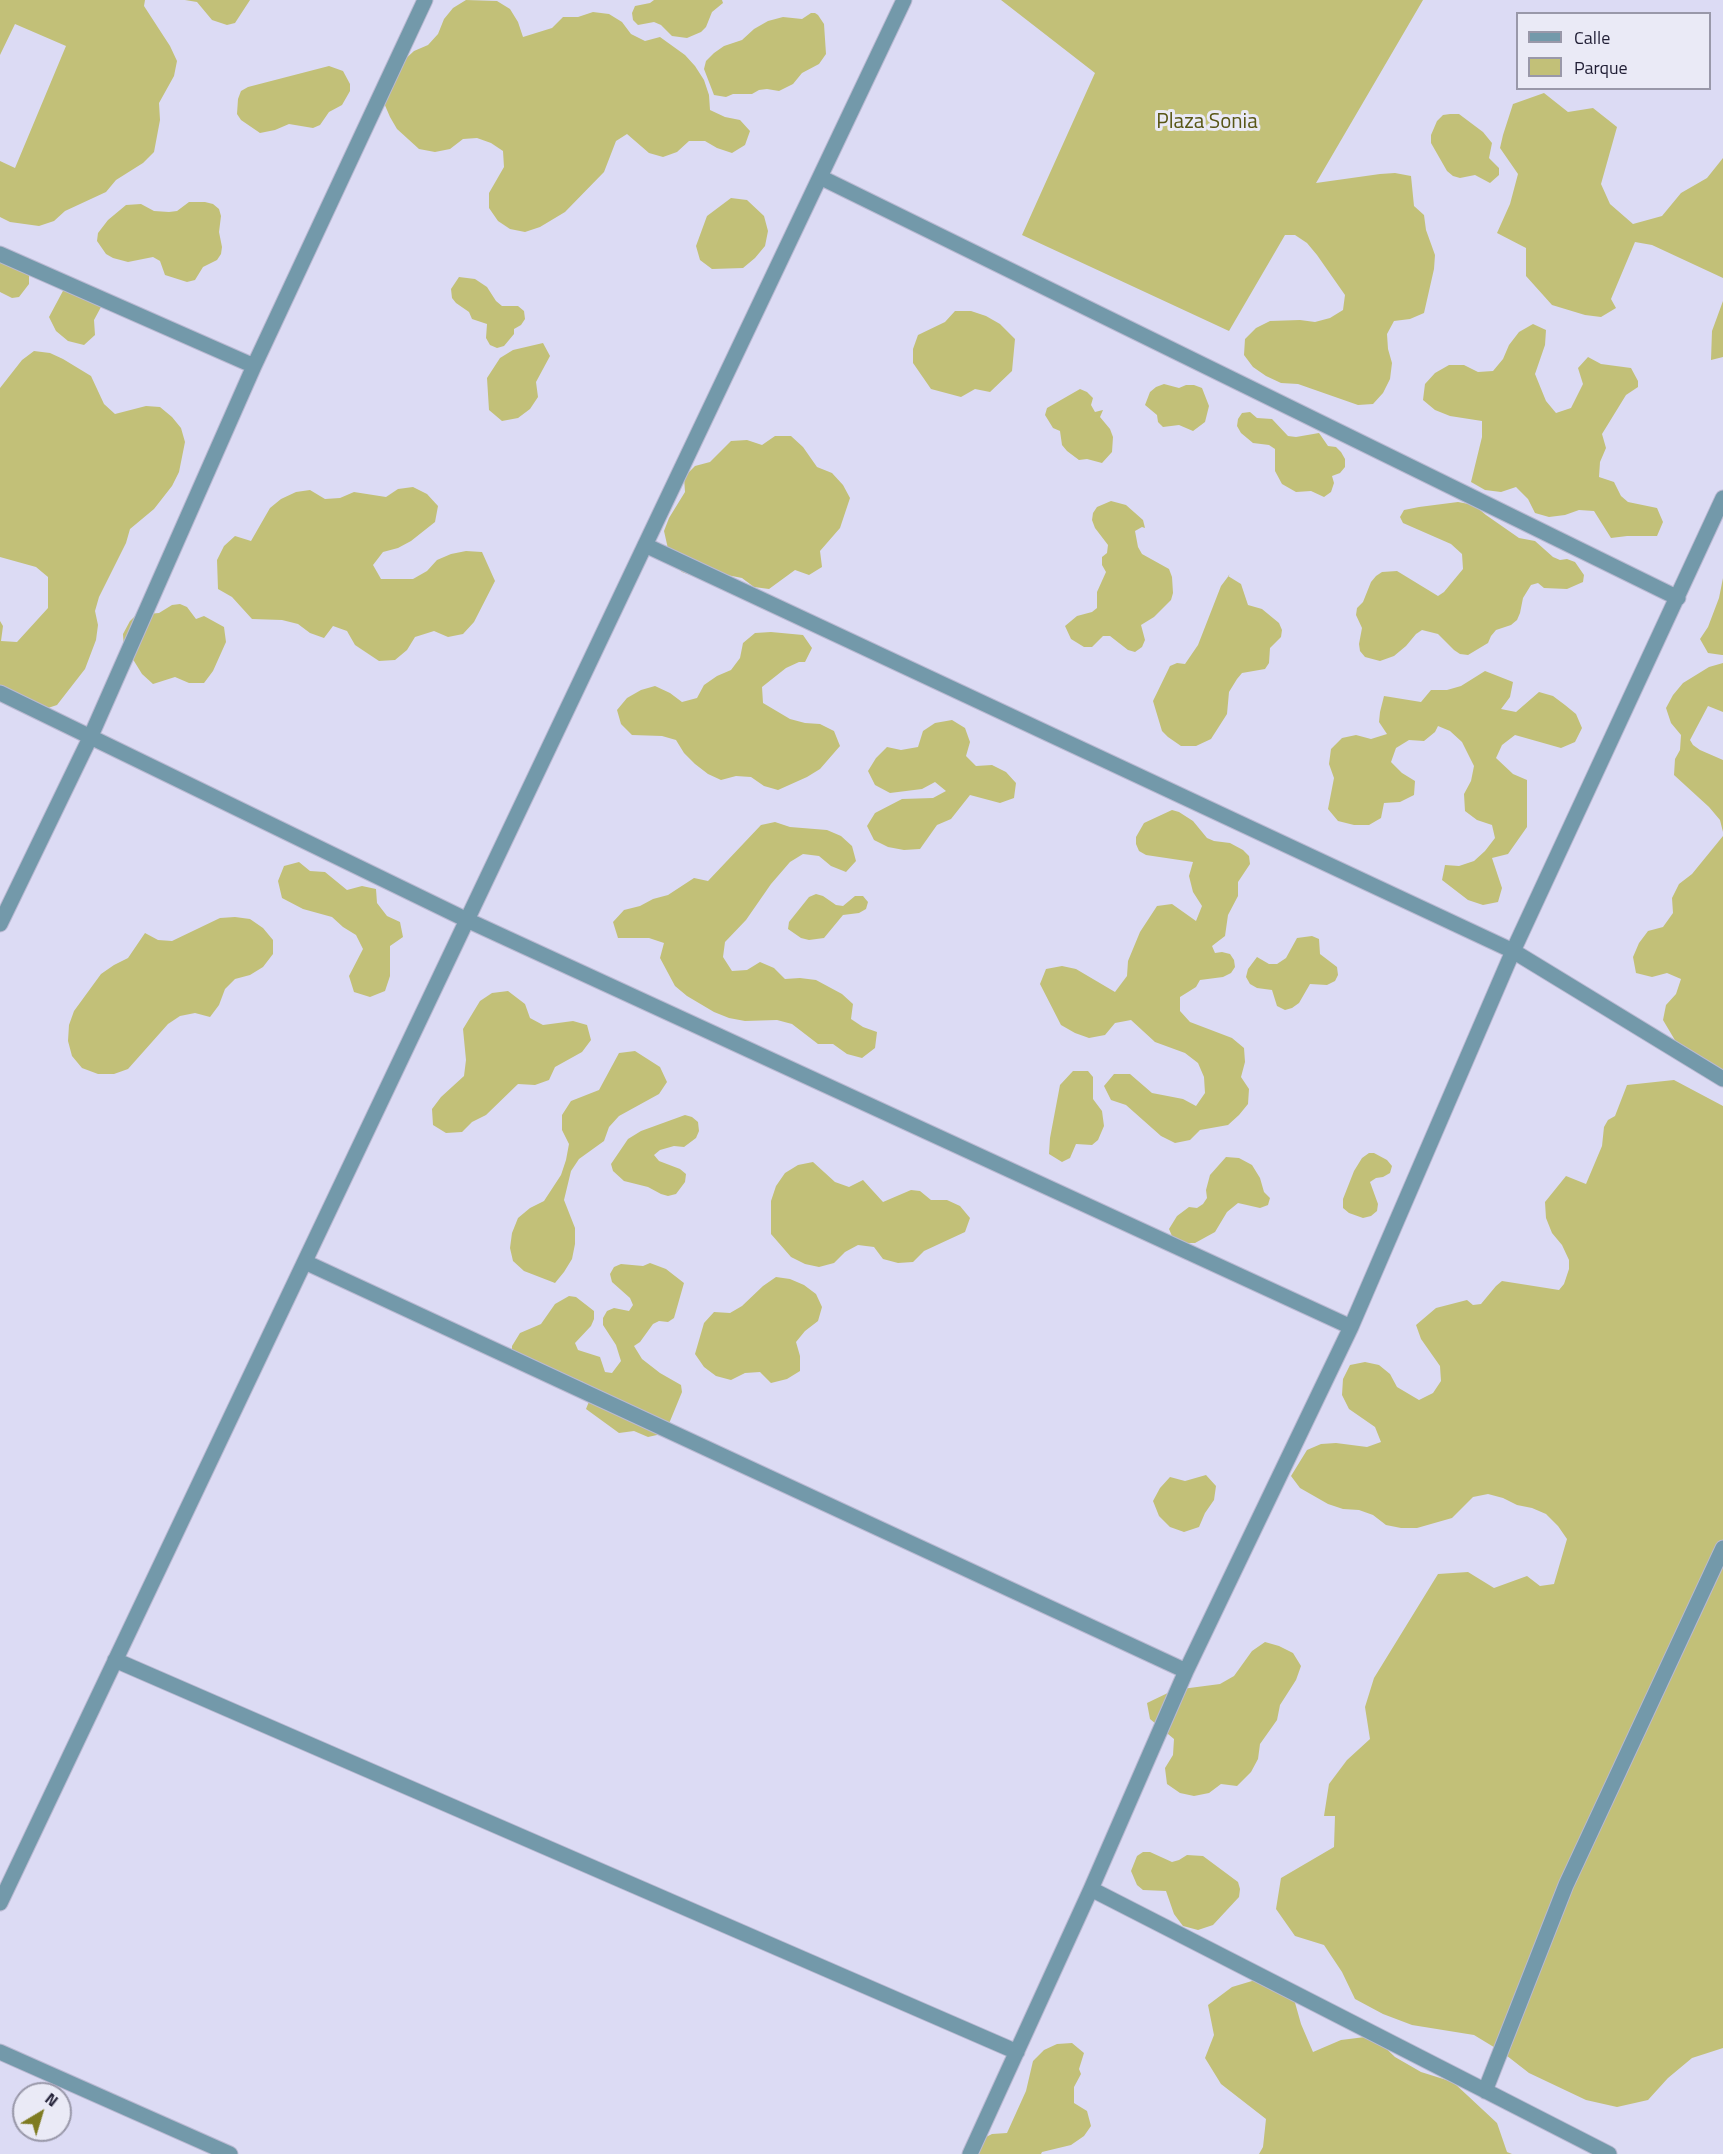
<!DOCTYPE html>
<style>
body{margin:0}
#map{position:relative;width:1723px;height:2154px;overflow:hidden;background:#dcdbf4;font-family:"Titillium Web",sans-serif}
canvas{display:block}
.legend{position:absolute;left:1516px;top:12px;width:195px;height:78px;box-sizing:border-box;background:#eaeaf6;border:2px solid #9998a9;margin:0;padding:8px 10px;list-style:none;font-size:18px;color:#201e35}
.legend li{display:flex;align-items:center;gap:12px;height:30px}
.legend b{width:30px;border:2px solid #9998a9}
.north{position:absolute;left:12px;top:2082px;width:60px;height:60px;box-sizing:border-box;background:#eaeaf6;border:2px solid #9998a9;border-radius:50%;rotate:38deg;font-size:16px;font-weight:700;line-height:24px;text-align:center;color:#201e35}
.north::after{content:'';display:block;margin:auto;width:21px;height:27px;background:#7e7b21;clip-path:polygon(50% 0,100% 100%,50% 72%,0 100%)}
</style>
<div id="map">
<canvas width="1723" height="2154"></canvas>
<ul class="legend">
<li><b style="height:8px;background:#7399aa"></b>Calle</li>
<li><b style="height:16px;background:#c2c078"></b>Parque</li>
</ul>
<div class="north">N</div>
</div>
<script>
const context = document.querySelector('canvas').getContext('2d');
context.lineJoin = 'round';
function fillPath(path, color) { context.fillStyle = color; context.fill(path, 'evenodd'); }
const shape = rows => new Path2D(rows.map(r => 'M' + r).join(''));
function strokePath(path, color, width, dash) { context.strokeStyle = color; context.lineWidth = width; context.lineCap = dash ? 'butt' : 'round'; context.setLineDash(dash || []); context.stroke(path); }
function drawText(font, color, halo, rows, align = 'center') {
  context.font = font + ' "Titillium Web",sans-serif'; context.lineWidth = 6; context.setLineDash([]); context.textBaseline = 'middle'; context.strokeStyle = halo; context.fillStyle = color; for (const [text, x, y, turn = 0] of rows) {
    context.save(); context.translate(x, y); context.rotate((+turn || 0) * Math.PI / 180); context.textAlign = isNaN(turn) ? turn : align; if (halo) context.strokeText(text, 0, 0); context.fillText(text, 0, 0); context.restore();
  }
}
fillPath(shape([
 [0,0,145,0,144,6,170,46,177,61,174,76,159,103,160,120,154,152,143,163,116,180,106,192,65,211,54,221,39,226,10,222,0,217,0,161,15,168,66,46,15,24,0,55],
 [185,0,250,0,235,23,227,25,212,20,197,2],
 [466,0,497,1,510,9,518,22,523,37,552,28,563,17,578,17,593,12,609,14,622,22,631,34,645,41,660,37,685,55,695,66,704,80,709,95,710,110,725,117,740,120,750,131,745,145,732,153,717,148,705,141,689,141,677,152,663,157,649,153,627,134,616,141,604,172,565,212,540,227,525,232,510,229,498,221,489,208,489,193,504,167,503,151,491,143,477,138,463,139,450,149,435,152,419,149,397,129,390,117,384,103,402,62,414,51,428,45,438,34,444,19,453,8],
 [654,0,722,0,723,3,712,12,706,27,701,32,687,38,672,36,661,25,654,22,638,25,633,20,632,13,635,6,650,3],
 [1001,0,1423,0,1316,183,1380,174,1395,173,1411,176,1414,206,1424,215,1426,230,1435,255,1434,269,1424,313,1410,319,1394,321,1387,334,1388,349,1392,363,1390,379,1383,393,1373,404,1358,405,1298,384,1281,383,1266,376,1253,367,1244,355,1245,339,1256,328,1270,321,1300,320,1315,322,1330,318,1343,310,1345,295,1317,255,1307,243,1295,235,1285,235,1229,331,1022,235,1095,73],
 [811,13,815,13,818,15,824,24,826,54,819,64,802,73,793,84,779,91,767,89,759,90,752,94,733,94,726,97,714,95,704,69,706,61,714,53,724,46,742,40,754,29,768,21,783,17,802,19],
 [329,66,343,71,350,84,350,91,342,105,329,112,320,125,313,128,289,124,275,130,260,133,241,120,237,114,238,99,241,91,248,87],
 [1544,93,1568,112,1593,108,1617,127,1601,184,1610,204,1633,224,1662,216,1681,193,1707,178,1723,158,1723,278,1652,245,1635,242,1611,299,1616,308,1601,317,1585,315,1552,305,1526,276,1526,248,1497,233,1510,204,1518,174,1500,148,1503,135,1513,104],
 [1450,114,1459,114,1483,132,1492,143,1489,158,1499,168,1499,175,1490,183,1475,175,1460,178,1453,176,1447,171,1431,143,1431,135,1437,121,1443,115],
 [731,198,747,200,764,216,768,231,765,246,755,258,743,268,712,269,700,260,696,246,707,216],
 [189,202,205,202,213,204,219,209,221,216,219,232,222,247,221,254,217,260,203,267,195,280,187,282,165,275,160,261,153,257,128,262,113,258,106,254,97,241,98,233,108,220,126,205,141,204,154,211,169,212,177,211],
 [0,258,29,263,29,284,19,297,12,298,0,292],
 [459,277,475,279,487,287,496,301,502,306,518,306,524,311,525,319,521,325,514,329,514,334,504,346,497,348,490,345,486,338,487,324,472,319,469,312,456,303,452,298,451,289],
 [64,289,95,293,101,307,94,320,95,335,84,345,68,341,56,331,49,317],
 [1723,301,1723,357,1711,360,1712,331],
 [955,311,971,311,986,316,1000,324,1015,339,1012,371,990,392,975,389,961,397,931,389,913,363,913,349,918,335,945,322],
 [1533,324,1546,330,1545,345,1535,374,1546,401,1556,413,1571,408,1583,384,1578,368,1588,357,1601,364,1631,368,1638,381,1638,387,1626,395,1602,434,1606,448,1600,462,1599,477,1614,482,1621,496,1628,502,1657,508,1663,522,1657,536,1627,536,1611,538,1594,511,1579,510,1565,515,1549,517,1535,513,1528,499,1516,487,1501,492,1485,490,1471,482,1482,437,1482,421,1450,416,1435,410,1423,400,1425,384,1435,373,1449,365,1464,365,1478,372,1493,371,1503,359,1509,345,1519,332],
 [543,343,550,356,536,382,538,397,530,409,518,418,502,421,489,410,487,378,500,358,513,350],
 [34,351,50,353,63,359,91,376,104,404,115,414,146,406,160,407,172,417,181,428,185,442,179,472,172,486,154,509,130,529,126,543,99,597,95,611,98,625,96,640,85,669,57,705,42,710,0,696,0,621,3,626,1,641,17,642,48,608,48,577,36,567,0,557,0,388,22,360],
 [1164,384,1179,388,1186,385,1194,385,1202,388,1209,406,1205,422,1193,431,1179,425,1163,427,1158,422,1157,415,1145,405,1150,392,1156,387],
 [1080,389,1087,392,1093,398,1091,405,1095,412,1103,410,1100,417,1110,429,1113,437,1112,452,1102,463,1087,459,1079,460,1067,451,1062,445,1060,431,1053,428,1045,415,1047,408],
 [1250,412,1257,418,1272,419,1288,436,1296,437,1319,433,1328,446,1336,447,1341,452,1345,459,1345,467,1340,473,1332,476,1334,483,1331,492,1324,497,1311,491,1296,492,1282,484,1275,471,1275,449,1269,445,1253,443,1241,433,1237,426,1238,419,1242,413],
 [775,436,791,436,803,447,817,467,832,473,843,485,850,498,840,528,820,551,822,567,809,575,795,570,769,589,754,587,742,578,727,575,696,577,682,572,671,562,664,531,669,518,685,492,684,477,695,466,710,462,731,441,747,440,762,445],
 [413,487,427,494,438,506,435,522,411,541,398,548,383,552,373,565,381,579,413,579,427,571,437,560,451,554,466,551,482,552,495,581,474,622,463,634,448,637,434,631,415,637,407,650,395,660,379,661,355,645,347,631,333,626,324,638,310,633,298,624,282,620,252,619,232,597,218,589,217,560,224,546,235,536,251,541,270,508,281,499,296,492,310,490,325,499,340,498,354,492,386,497,398,489],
 [1111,501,1126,505,1143,520,1145,528,1142,527,1135,531,1138,547,1142,554,1169,569,1172,577,1173,593,1171,600,1154,617,1141,625,1145,640,1142,647,1135,652,1128,650,1110,636,1103,636,1092,647,1084,647,1071,639,1065,626,1077,616,1092,612,1097,608,1097,592,1106,572,1102,565,1102,557,1107,553,1108,545,1095,528,1092,520,1093,513,1097,507],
 [1458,502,1474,505,1486,515,1519,538,1535,541,1553,557,1560,560,1567,559,1575,562,1584,575,1583,582,1567,589,1544,588,1538,583,1531,585,1523,598,1520,613,1517,620,1511,625,1496,630,1491,636,1488,643,1468,655,1460,654,1454,650,1438,634,1422,630,1416,634,1406,646,1394,656,1380,661,1365,657,1360,651,1359,644,1362,628,1356,615,1357,608,1363,602,1371,582,1376,576,1382,572,1397,571,1438,596,1444,592,1463,569,1462,554,1451,544,1403,523,1400,517,1404,510,1419,507],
 [1230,574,1228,576,1241,584,1248,605,1262,609,1279,623,1282,630,1281,637,1270,648,1269,663,1265,669,1242,673,1237,679,1229,692,1227,714,1211,739,1196,746,1181,746,1168,737,1162,731,1153,701,1170,666,1177,663,1185,664,1198,645,1221,586],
 [1723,578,1723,655,1722,655,1708,653,1700,639,1708,627,1719,598],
 [180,604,187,607,196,619,204,616,224,627,226,642,213,671,204,683,189,683,175,677,153,684,142,674,134,661,124,650,123,634,130,621,136,615,159,613,172,605],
 [771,632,803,635,812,648,805,662,799,662,786,668,762,687,763,703,790,719,805,723,820,724,834,731,840,746,820,769,807,777,778,790,764,786,751,777,736,776,721,780,708,774,695,764,684,753,676,740,662,736,632,735,621,724,617,710,627,698,641,690,655,686,670,693,682,702,697,698,704,685,717,676,731,670,740,658,743,643,755,633],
 [1723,663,1723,712,1708,706,1690,740,1693,745,1700,750,1723,760,1723,832,1720,820,1709,807,1674,775,1675,759,1680,750,1681,735,1671,723,1666,708,1673,695,1683,683,1709,667],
 [1485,671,1513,682,1510,697,1501,709,1516,712,1539,692,1553,696,1565,705,1576,714,1582,728,1575,742,1561,748,1515,735,1502,745,1496,758,1513,774,1527,780,1527,827,1508,854,1492,858,1502,888,1498,902,1483,905,1468,900,1442,880,1445,865,1459,866,1474,861,1485,851,1495,838,1492,825,1477,820,1465,811,1464,794,1471,781,1474,766,1462,742,1450,731,1438,726,1435,732,1424,741,1409,740,1396,748,1391,762,1402,773,1415,781,1414,795,1400,802,1384,803,1381,818,1369,825,1354,825,1338,821,1328,809,1334,778,1329,764,1331,749,1342,738,1356,735,1371,739,1387,734,1379,722,1380,712,1384,696,1421,702,1431,690,1447,690,1461,686],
 [952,720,965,728,970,742,966,756,976,766,992,765,1006,772,1016,783,1014,798,1000,803,970,795,951,819,937,825,920,849,904,850,888,847,874,840,867,826,875,813,902,799,933,798,946,791,935,782,922,789,890,793,875,785,868,771,876,758,887,747,901,750,918,747,923,731,935,723],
 [1172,810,1179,812,1193,821,1207,838,1214,841,1230,843,1243,850,1249,856,1250,864,1238,882,1238,896,1228,915,1225,936,1212,946,1215,953,1222,952,1230,954,1234,960,1235,967,1231,973,1223,977,1200,980,1196,987,1180,997,1180,1011,1190,1022,1232,1038,1244,1048,1245,1062,1241,1077,1249,1089,1248,1104,1239,1115,1228,1125,1200,1130,1190,1140,1175,1143,1161,1136,1126,1105,1111,1100,1104,1086,1114,1074,1130,1074,1152,1093,1183,1099,1196,1106,1205,1093,1204,1077,1198,1063,1185,1053,1155,1042,1131,1020,1115,1023,1105,1035,1089,1038,1075,1033,1061,1025,1040,984,1046,969,1062,966,1076,969,1115,992,1127,976,1128,961,1140,932,1157,906,1172,904,1196,921,1202,906,1193,892,1189,876,1193,862,1146,855,1139,851,1136,844,1136,837,1144,823],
 [775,822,790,827,827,830,841,836,852,846,856,861,846,872,831,866,819,856,803,854,790,862,771,884,746,920,725,942,723,957,732,971,747,970,760,962,774,968,785,979,800,978,816,980,842,994,853,1004,851,1019,863,1027,877,1032,875,1048,862,1058,847,1054,833,1044,818,1044,792,1024,777,1020,745,1021,729,1018,714,1012,687,996,675,986,660,958,664,943,649,938,618,938,613,922,624,910,640,906,653,899,668,895,694,878,708,881,761,825],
 [1723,836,1723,1083,1679,1047,1663,1020,1666,1005,1676,994,1681,979,1667,973,1652,977,1636,973,1633,957,1639,943,1648,931,1663,927,1673,913,1672,898,1679,884,1692,874],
 [299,862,310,871,325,872,347,890,362,886,376,889,377,903,387,916,400,922,403,937,390,946,390,976,385,991,370,997,354,992,349,976,363,949,356,935,343,927,332,917,303,909,282,898,278,881,284,866],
 [816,894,823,896,836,905,843,906,855,896,863,896,868,902,866,909,859,913,843,915,824,938,809,940,801,938,788,929,789,922,809,897],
 [235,917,250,919,263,928,273,940,273,954,263,967,250,975,235,979,225,989,219,1005,210,1017,195,1013,180,1016,168,1024,128,1069,114,1074,98,1074,82,1068,72,1056,68,1041,69,1025,74,1011,101,974,114,965,128,958,145,933,158,940,172,941,220,918],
 [1312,936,1319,939,1320,954,1337,967,1338,975,1335,981,1327,985,1310,984,1299,1003,1292,1008,1285,1010,1277,1006,1272,990,1257,988,1250,984,1246,977,1248,969,1257,957,1269,964,1277,964,1286,958,1297,938],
 [508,991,525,1004,530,1018,543,1025,573,1021,587,1025,591,1040,582,1052,555,1067,549,1080,535,1085,518,1084,486,1115,472,1122,462,1132,446,1133,433,1125,432,1109,441,1097,464,1076,466,1060,463,1029,480,1001,492,993],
 [635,1051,660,1067,667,1082,659,1094,619,1116,609,1127,604,1141,579,1159,571,1171,564,1200,575,1228,575,1244,572,1259,564,1272,555,1283,524,1271,513,1261,510,1248,512,1233,518,1218,530,1208,544,1201,561,1175,566,1160,569,1144,562,1130,562,1115,571,1101,599,1090,619,1053],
 [1073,1071,1088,1071,1093,1077,1093,1099,1102,1111,1104,1126,1098,1140,1092,1145,1076,1144,1070,1158,1062,1162,1049,1154,1050,1138,1060,1085],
 [1674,1080,1723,1106,1723,2048,1692,2058,1668,2078,1648,2100,1617,2107,1586,2100,1529,2073,1502,2052,1474,2035,1412,2025,1383,2014,1355,1999,1342,1972,1324,1945,1295,1936,1276,1909,1281,1878,1334,1847,1335,1816,1324,1816,1329,1784,1347,1760,1370,1739,1365,1707,1374,1678,1438,1574,1468,1572,1494,1588,1527,1576,1540,1586,1554,1584,1567,1539,1558,1526,1546,1514,1532,1508,1517,1505,1503,1498,1488,1494,1473,1497,1452,1518,1417,1528,1401,1528,1386,1525,1373,1515,1359,1510,1343,1509,1328,1504,1300,1488,1291,1476,1307,1450,1321,1444,1336,1443,1367,1447,1381,1442,1375,1427,1349,1409,1342,1395,1343,1379,1350,1365,1365,1362,1379,1365,1390,1374,1397,1387,1419,1400,1433,1393,1441,1381,1440,1366,1421,1339,1416,1325,1436,1308,1467,1300,1473,1305,1481,1304,1496,1286,1502,1281,1559,1290,1564,1284,1569,1269,1569,1260,1562,1245,1552,1233,1546,1218,1545,1202,1566,1176,1586,1184,1602,1146,1604,1127,1608,1120,1615,1116,1627,1085],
 [685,1115,692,1117,698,1122,699,1131,696,1138,684,1147,674,1146,660,1150,654,1155,659,1161,680,1169,686,1174,685,1182,676,1194,668,1196,661,1194,648,1187,624,1181,613,1171,611,1164,628,1139,641,1131],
 [1369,1153,1374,1153,1387,1160,1392,1166,1390,1173,1383,1177,1376,1178,1370,1182,1378,1204,1377,1211,1371,1216,1363,1218,1349,1213,1343,1208,1343,1199,1354,1171,1362,1158],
 [1226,1157,1239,1158,1252,1165,1260,1178,1264,1192,1270,1198,1268,1205,1260,1208,1238,1203,1227,1212,1215,1232,1195,1243,1187,1243,1172,1236,1169,1229,1177,1216,1189,1207,1197,1208,1203,1204,1207,1198,1206,1190,1210,1175],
 [813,1162,835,1182,849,1187,863,1180,883,1202,911,1190,920,1191,931,1200,947,1200,960,1206,970,1218,965,1232,924,1251,913,1262,898,1263,883,1259,874,1247,858,1245,845,1252,834,1263,819,1267,805,1264,791,1257,771,1234,771,1201,776,1186,785,1173,798,1165],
 [650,1263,666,1269,684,1283,674,1318,668,1322,659,1321,653,1324,640,1342,634,1346,642,1359,660,1373,681,1385,682,1392,668,1426,657,1435,648,1437,634,1431,619,1433,586,1409,592,1394,589,1387,583,1382,512,1354,512,1346,520,1333,541,1324,555,1304,569,1296,576,1297,594,1311,594,1319,591,1326,575,1343,578,1350,600,1357,605,1372,612,1373,621,1361,616,1345,603,1325,603,1318,607,1311,614,1308,629,1311,633,1305,630,1298,612,1282,610,1274,614,1267,621,1264,643,1266],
 [776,1277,790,1279,804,1285,816,1294,822,1307,818,1321,805,1331,796,1342,800,1356,800,1371,787,1379,771,1383,760,1372,745,1373,731,1380,716,1376,704,1367,695,1354,704,1323,714,1312,730,1313,742,1306,763,1286],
 [1206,1475,1216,1486,1214,1500,1205,1513,1199,1527,1184,1532,1170,1527,1159,1516,1153,1501,1160,1488,1170,1477,1185,1481],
 [1265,1642,1279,1646,1293,1653,1301,1666,1296,1680,1280,1705,1277,1720,1260,1744,1258,1759,1251,1772,1237,1786,1221,1784,1209,1793,1194,1796,1180,1793,1167,1784,1165,1768,1173,1755,1174,1739,1150,1719,1147,1703,1174,1690,1220,1684,1234,1676,1252,1651],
 [1143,1852,1150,1852,1172,1862,1179,1860,1187,1855,1203,1856,1238,1882,1240,1889,1239,1897,1213,1925,1198,1930,1183,1926,1174,1914,1166,1891,1143,1890,1137,1885,1131,1871,1137,1856],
 [1262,1978,1292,1992,1301,2024,1313,2052,1341,2040,1373,2036,1395,2057,1421,2072,1453,2082,1497,2123,1507,2152,1512,2154,1259,2154,1263,2147,1266,2119,1221,2084,1205,2058,1214,2035,1208,2005,1232,1987],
 [1072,2043,1084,2053,1079,2069,1081,2074,1074,2087,1074,2103,1087,2111,1091,2126,1084,2136,1071,2145,1042,2152,1041,2154,966,2154,978,2141,992,2134,1007,2133,1026,2091,1033,2061,1044,2050,1057,2044]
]), '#c2c078');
const street = shape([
 [820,177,1678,598],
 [0,254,254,366],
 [645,545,1513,951,1723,1079],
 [0,693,467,920,1351,1327],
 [0,924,90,738,254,366,425,0],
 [305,1262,1186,1671],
 [115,1660,1017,2052],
 [1091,1889,1609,2154],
 [0,1903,904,0],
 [0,2052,230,2154],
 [1485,2091,1566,1885,1723,1548],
 [970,2154,1091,1889,1186,1671,1351,1327,1513,951,1723,498]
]);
strokePath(street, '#bab9d2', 17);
strokePath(street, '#7399aa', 15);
drawText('21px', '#585616', '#eaeaf6', [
 ["Plaza Sonia",1207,123]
]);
</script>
